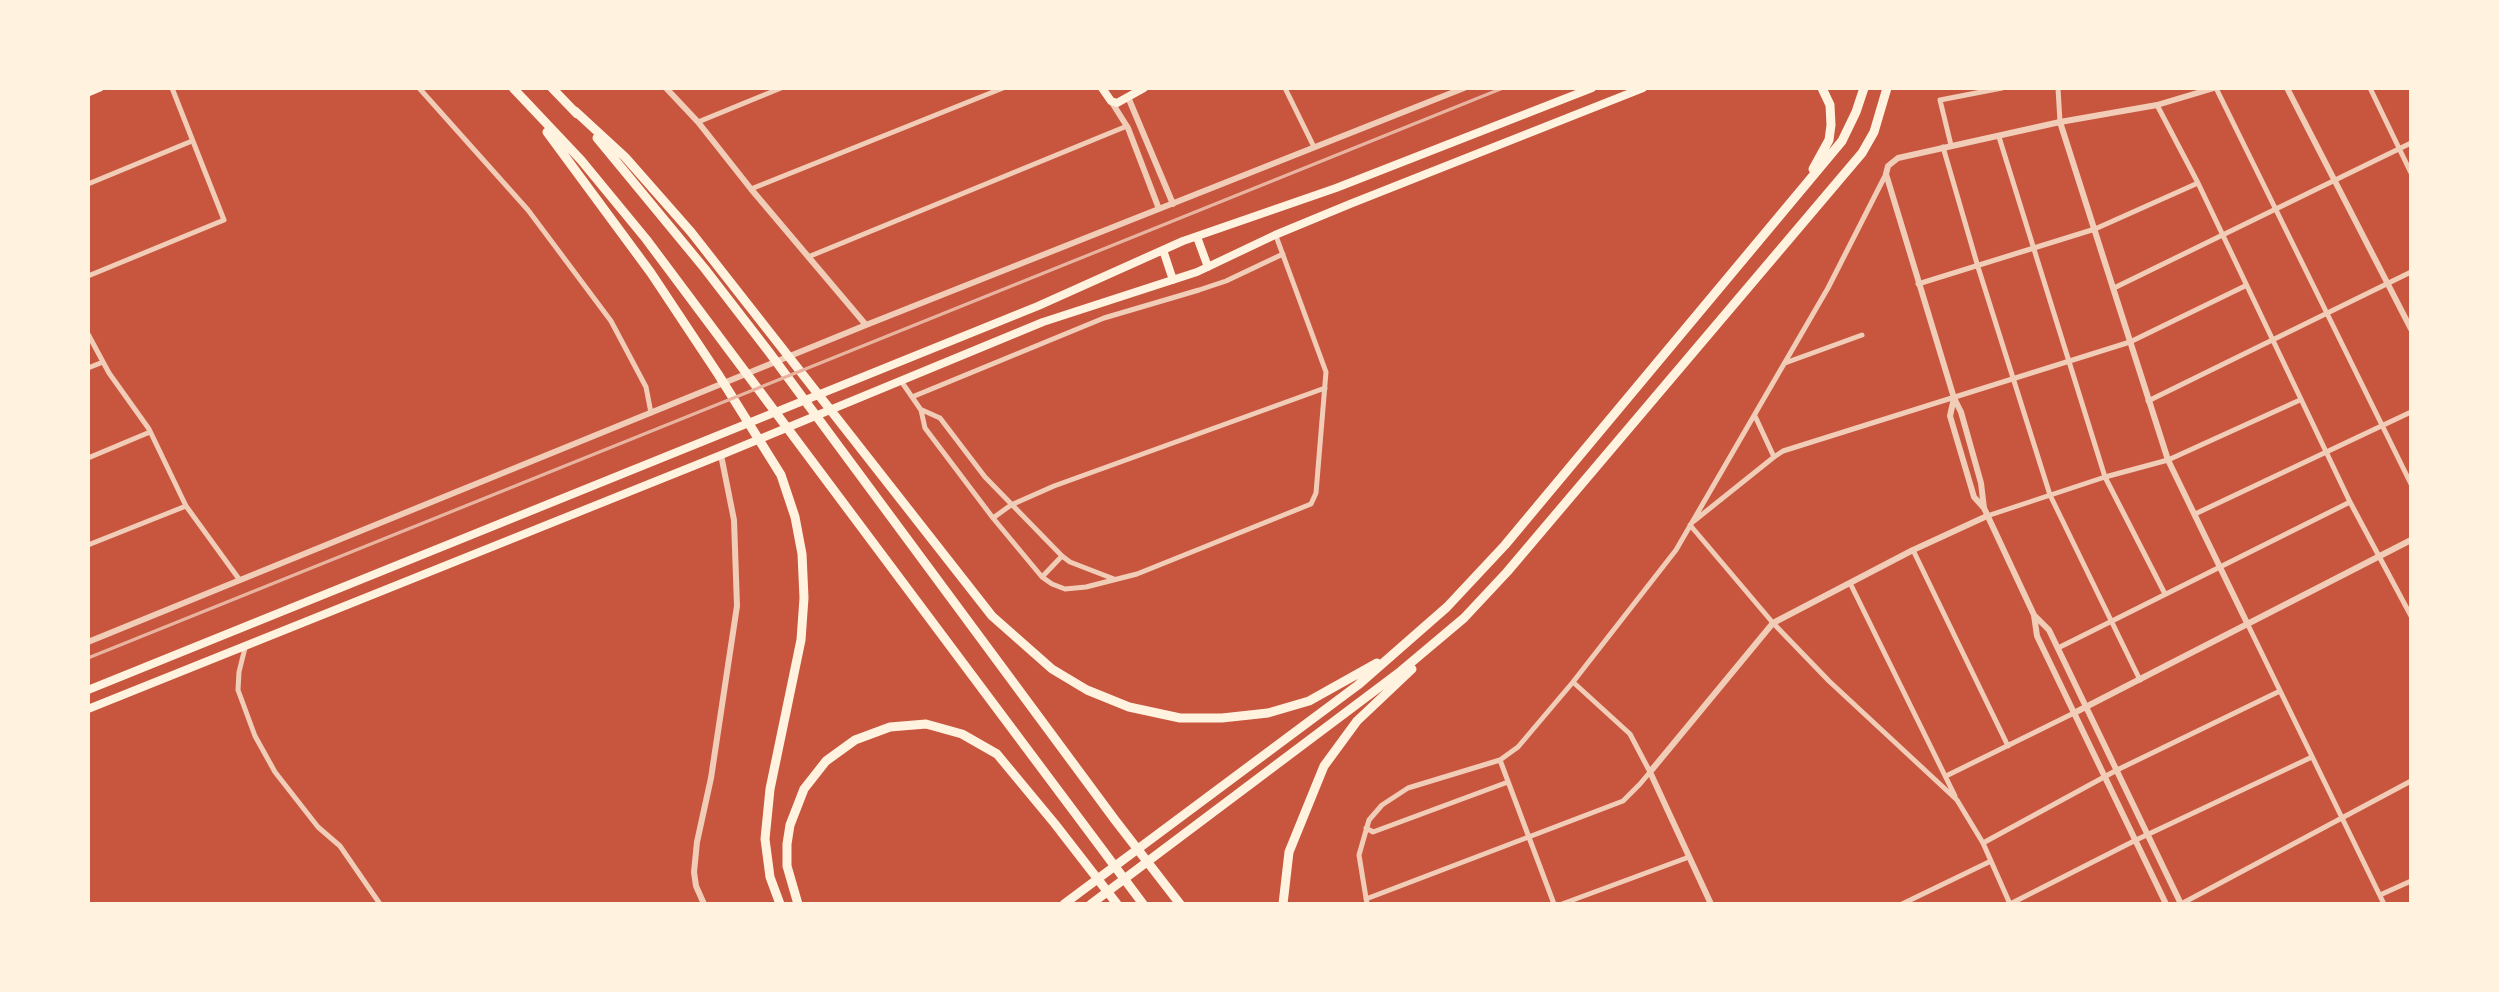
<!DOCTYPE html>
<style>
body{margin:0}
#map{position:relative;width:2499px;height:992px;overflow:hidden;background:#c8553d;font-family:"Open Sans",sans-serif}
canvas{display:block}
.frame{position:absolute;inset:0;border:90px solid #fff3e0;pointer-events:none}
</style>
<div id="map">
<canvas width="2499" height="992"></canvas>
<div class="frame"></div>
</div>
<script>
const context = document.querySelector('canvas').getContext('2d');
context.lineJoin = 'round';
const shape = rows => new Path2D(rows.map(r => 'M' + r).join(''));
function strokePath(path, color, width, dash) { context.strokeStyle = color; context.lineWidth = width; context.lineCap = dash ? 'butt' : 'round'; context.setLineDash(dash || []); context.stroke(path); }
strokePath(shape([
 [419,88,528,210,611,321,646,387,651,413],
 [1285,88,1314,147],
 [2058,88,2060,122],
 [2216,88,2411,484],
 [2370,88,2411,173],
 [2157,105,2198,183,2350,502,2411,616],
 [698,122,781,88],
 [1999,137,2105,477,2165,594],
 [1951,145,1940,100,2002,88],
 [1943,147,1978,267,2050,495,2140,680],
 [88,184,192,141],
 [751,189,1003,88],
 [808,257,1127,126],
 [88,276,224,220,172,88],
 [1918,284,2095,229,2198,183],
 [2114,288,2411,143],
 [88,334,109,373,149,429,186,506,239,579],
 [1785,363,1862,335],
 [88,368,103,362],
 [901,381,921,410,925,428,993,518,1042,577,1052,584,1065,589,1086,587,1137,574,1311,504,1316,493,1326,372,1276,236],
 [912,397,1104,318,1199,290,1226,281,1283,254],
 [2148,401,2411,272],
 [922,410,940,418,985,477,1062,556,1070,562,1114,579],
 [1755,416,1774,457],
 [88,458,150,432],
 [2195,514,2411,412],
 [1987,516,2105,477,2168,460,2300,400],
 [993,518,1011,505,1054,486,1325,388],
 [1694,521,1774,457,1783,451,2130,342,2245,286],
 [1690,525,1773,623,1829,681,1957,800,1983,843,2010,904],
 [88,545,186,506],
 [1913,550,2008,746],
 [1042,577,1062,556],
 [1850,583,1955,796],
 [2248,625,2384,904],
 [245,648,239,672,238,690,255,736,275,772,318,827,340,846,380,904],
 [2058,648,2350,502],
 [1500,760,1554,904],
 [1946,776,2074,713],
 [1366,828,1373,832,1508,782],
 [1983,843,2117,770,2280,691],
 [2380,895,2411,881],
 [1366,899,1623,801,1640,784,1650,772,1630,734,1573,682],
 [1367,904,1359,855,1369,820,1382,805,1408,788,1500,760,1518,747,1573,682,1676,550,1828,288,1886,174],
 [1562,904,1689,857],
 [1902,904,1991,861],
 [2010,904,2136,840,2312,757],
 [2181,904,2411,781]
]), '#f1ccb7', 5);
strokePath(shape([
 [666,88,698,122,751,189,866,325],
 [2287,88,2411,329],
 [1128,97,1173,204],
 [1111,101,1128,128,1159,209],
 [2060,122,2168,460,2248,625],
 [1954,398,1950,416,1974,497,1984,508],
 [2034,615,2049,630,2181,904],
 [88,642,866,325,1464,88],
 [2074,713,2411,540],
 [704,904,696,886,694,872,697,842,711,778,737,606,734,520,721,455],
 [1711,904,1650,772,1773,623,1913,550,1987,516],
 [2166,904,2037,636,2034,615,1984,508,1981,483,1961,412,1954,398,1886,174,1888,166,1898,158,2060,122,2157,105,2214,88]
]), '#f1ccb7', 6);
strokePath(shape([
 [88,93,100,88]
]), '#fff3e0', 7);
strokePath(shape([
 [1102,88,1111,101,1117,103,1144,88]
]), '#fff3e0', 8);
strokePath(shape([
 [1197,237,1208,267],
 [1163,250,1173,280],
 [88,690,1038,306,1183,241,1336,188,1592,88],
 [88,709,721,455,1043,322,1197,272,1275,235,1350,204,1643,88]
]), '#fff3e0', 8);
strokePath(shape([
 [513,88,581,160,646,239,1143,904],
 [552,88,577,114],
 [575,111,625,157,691,232,992,616,1052,669,1087,690,1129,707,1180,718,1222,718,1268,713,1309,701,1377,663],
 [547,132,651,273,718,374,781,475,795,517,802,554,804,598,801,640,770,789,765,839,770,877,780,904],
 [597,138,705,269,769,352,1115,820,1180,904],
 [1813,169,1829,140,1831,125,1830,105,1822,88],
 [798,904,787,866,787,844,790,825,804,789,826,761,855,740,890,727,926,724,962,734,997,754,1055,824,1117,904],
 [1064,904,1358,685,1447,607,1505,545,1842,141,1856,112,1864,88],
 [1091,904,1401,671,1464,618,1507,572,1862,153,1874,132,1887,88],
 [1283,904,1289,852,1324,766,1357,721,1412,669]
]), '#fff3e0', 9);
strokePath(shape([
 [88,658,1503,88]
]), '#e9b49f', 3);
</script>
